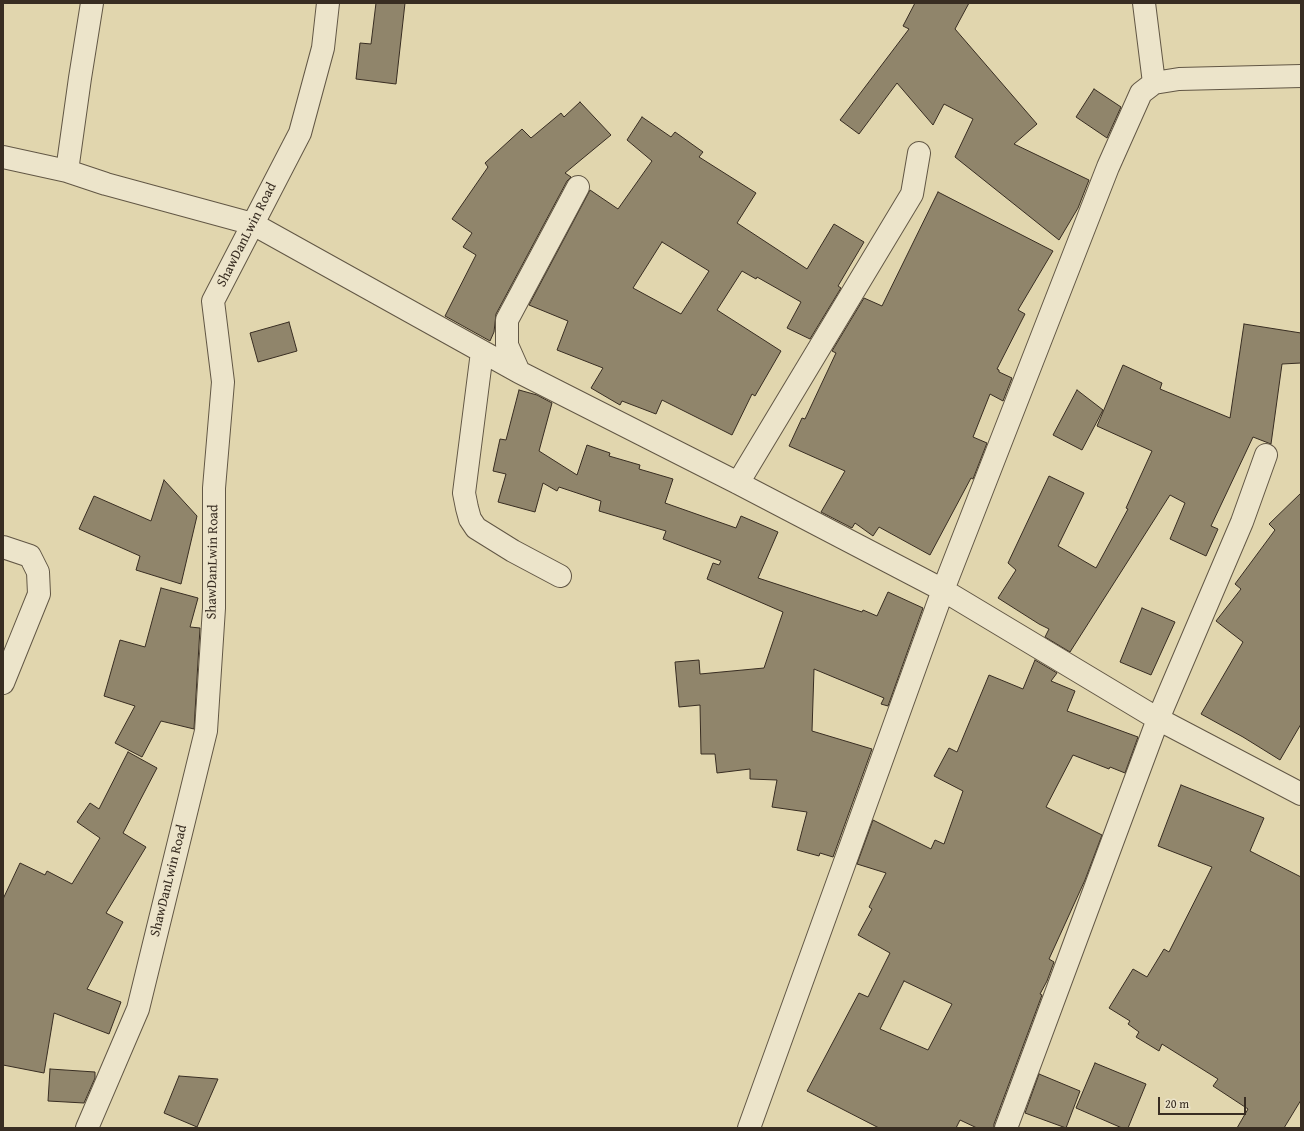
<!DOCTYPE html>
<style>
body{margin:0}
#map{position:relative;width:1304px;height:1131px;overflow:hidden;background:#e1d6ae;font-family:"Gentium Book Plus",serif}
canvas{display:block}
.frame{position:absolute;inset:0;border:4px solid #382d22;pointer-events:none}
.scale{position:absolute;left:1158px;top:1097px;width:88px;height:18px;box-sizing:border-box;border:2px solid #382d22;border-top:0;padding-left:5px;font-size:12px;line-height:14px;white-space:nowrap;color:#382d22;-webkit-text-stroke:3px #ece4ca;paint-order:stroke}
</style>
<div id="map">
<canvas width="1304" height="1131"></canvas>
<div class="frame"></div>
<div class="scale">20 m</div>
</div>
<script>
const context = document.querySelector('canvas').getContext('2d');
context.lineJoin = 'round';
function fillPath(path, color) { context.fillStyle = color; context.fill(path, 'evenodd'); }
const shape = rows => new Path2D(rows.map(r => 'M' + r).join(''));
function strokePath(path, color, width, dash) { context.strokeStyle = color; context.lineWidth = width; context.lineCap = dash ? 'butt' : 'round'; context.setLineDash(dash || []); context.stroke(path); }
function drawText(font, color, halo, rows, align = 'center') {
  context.font = font + ' "Gentium Book Plus",serif'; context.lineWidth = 4; context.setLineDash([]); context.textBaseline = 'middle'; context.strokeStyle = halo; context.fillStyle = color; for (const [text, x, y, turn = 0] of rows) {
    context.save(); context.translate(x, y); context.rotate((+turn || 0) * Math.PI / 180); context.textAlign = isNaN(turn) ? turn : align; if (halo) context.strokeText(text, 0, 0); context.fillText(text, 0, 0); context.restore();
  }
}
const building = shape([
 [376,3,405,3,396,84,356,79,360,43,371,44,376,3],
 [915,3,969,3,955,29,1037,124,1014,144,1089,180,1078,208,1059,240,955,157,973,119,944,104,933,125,897,83,859,134,840,120,909,29,903,26,915,3],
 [1094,89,1121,107,1107,138,1076,117,1094,89],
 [580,102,611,135,565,173,571,177,567,181,496,314,494,332,490,341,445,316,476,255,463,247,472,233,452,219,488,167,485,163,522,129,531,138,561,113,564,117,580,102],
 [642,117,671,137,675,132,703,152,699,157,756,193,737,223,807,269,834,224,864,242,838,286,841,288,810,339,787,328,801,302,757,277,756,279,742,271,717,310,781,351,755,396,752,394,732,435,662,400,656,414,622,401,620,405,591,388,603,368,557,350,568,321,529,305,590,190,618,209,652,161,627,140,642,117],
 [662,242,709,271,681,314,633,288,662,242],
 [938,192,1053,251,1018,310,1025,314,997,369,999,370,999,372,1012,378,1003,401,990,394,973,437,987,443,973,479,971,478,930,555,879,527,873,536,855,523,852,528,821,512,845,471,789,446,802,418,805,419,836,353,832,351,864,298,882,306,938,192],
 [289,322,297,351,258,362,250,333,289,322],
 [1244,324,1301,333,1301,363,1282,364,1271,444,1253,437,1211,526,1218,529,1206,556,1170,539,1185,503,1170,495,1070,652,1045,637,1049,629,1039,624,998,598,1016,570,1008,563,1049,476,1084,493,1058,546,1096,568,1128,509,1126,508,1152,451,1097,426,1123,365,1162,383,1160,389,1230,418,1244,324],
 [519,390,537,395,552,403,539,451,577,475,587,445,610,453,609,456,640,465,639,469,673,479,665,503,736,528,741,516,778,532,758,578,862,612,863,610,877,616,888,592,923,608,888,706,881,704,884,698,814,669,812,731,872,749,833,857,820,853,819,856,797,850,807,812,772,807,777,780,750,779,750,769,717,773,715,754,701,754,700,705,679,707,675,662,699,660,700,674,764,668,783,612,707,579,713,563,719,565,721,561,663,539,666,531,599,511,601,501,559,487,557,491,543,483,535,512,498,502,506,474,493,471,500,439,506,440,519,390],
 [1077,390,1103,410,1082,450,1053,435,1077,390],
 [164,480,197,516,181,584,136,570,140,556,79,529,94,496,151,521,164,480],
 [1301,493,1301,724,1280,760,1243,737,1201,714,1243,642,1216,621,1241,589,1235,584,1275,530,1269,524,1301,493],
 [161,588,198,598,190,627,200,628,194,729,161,721,142,757,115,743,135,706,104,696,120,640,145,647,161,588],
 [1142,608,1175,622,1151,675,1120,662,1142,608],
 [1035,660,1057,673,1051,681,1075,691,1067,711,1138,737,1125,773,1110,767,1109,769,1073,755,1046,807,1102,835,1085,880,1049,959,1054,962,1047,981,1040,994,1042,995,994,1124,994,1128,977,1128,960,1120,956,1128,879,1128,807,1091,859,993,868,997,890,953,858,935,872,909,869,907,886,873,857,864,873,820,931,849,935,840,944,844,963,791,934,776,949,748,957,752,989,675,1023,689,1035,660],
 [904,981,952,1004,928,1050,880,1029,904,981],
 [128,752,157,768,123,833,146,847,106,913,123,922,87,989,121,1002,109,1034,54,1013,44,1073,3,1065,3,899,20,863,45,875,47,871,72,884,100,838,77,822,90,803,99,809,128,752],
 [1181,785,1264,818,1250,851,1301,877,1301,1100,1284,1128,1237,1128,1248,1109,1213,1086,1218,1079,1162,1044,1159,1051,1136,1037,1139,1032,1128,1024,1130,1021,1109,1008,1133,969,1147,977,1164,949,1169,952,1212,867,1158,846,1181,785],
 [1095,1063,1146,1084,1128,1128,1122,1128,1076,1108,1095,1063],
 [50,1069,95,1072,95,1078,84,1103,48,1101,50,1069],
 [1039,1074,1080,1091,1066,1128,1025,1113,1039,1074],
 [179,1076,218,1079,197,1127,164,1113,179,1076]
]);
fillPath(building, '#90856b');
strokePath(building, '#382d22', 1);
const street = shape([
 [92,3,80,78,67,171,106,184,253,224,519,372],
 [1144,3,1154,83],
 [3,157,67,171],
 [578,187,507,320,507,345,519,372,738,483,943,590,1158,719,1301,794],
 [482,352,464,493,467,508,470,519,476,528,513,551,560,576],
 [738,483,912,194,919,153],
 [3,547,30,556,38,572,39,594,3,683],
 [87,1128,138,1009,206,731,214,608,214,488,223,382,213,301,300,133,323,48,328,3],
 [749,1128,943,590,1108,167,1141,93,1154,83,1179,79,1301,76],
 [1006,1128,1158,719,1242,522,1266,455]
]);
strokePath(street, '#625745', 24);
strokePath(street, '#ece4ca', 22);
drawText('14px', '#382d22', '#ece4ca', [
 ["ShawDanLwin Road",247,235,-63],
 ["ShawDanLwin Road",213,562,-89],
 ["ShawDanLwin Road",169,881,-76]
]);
</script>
